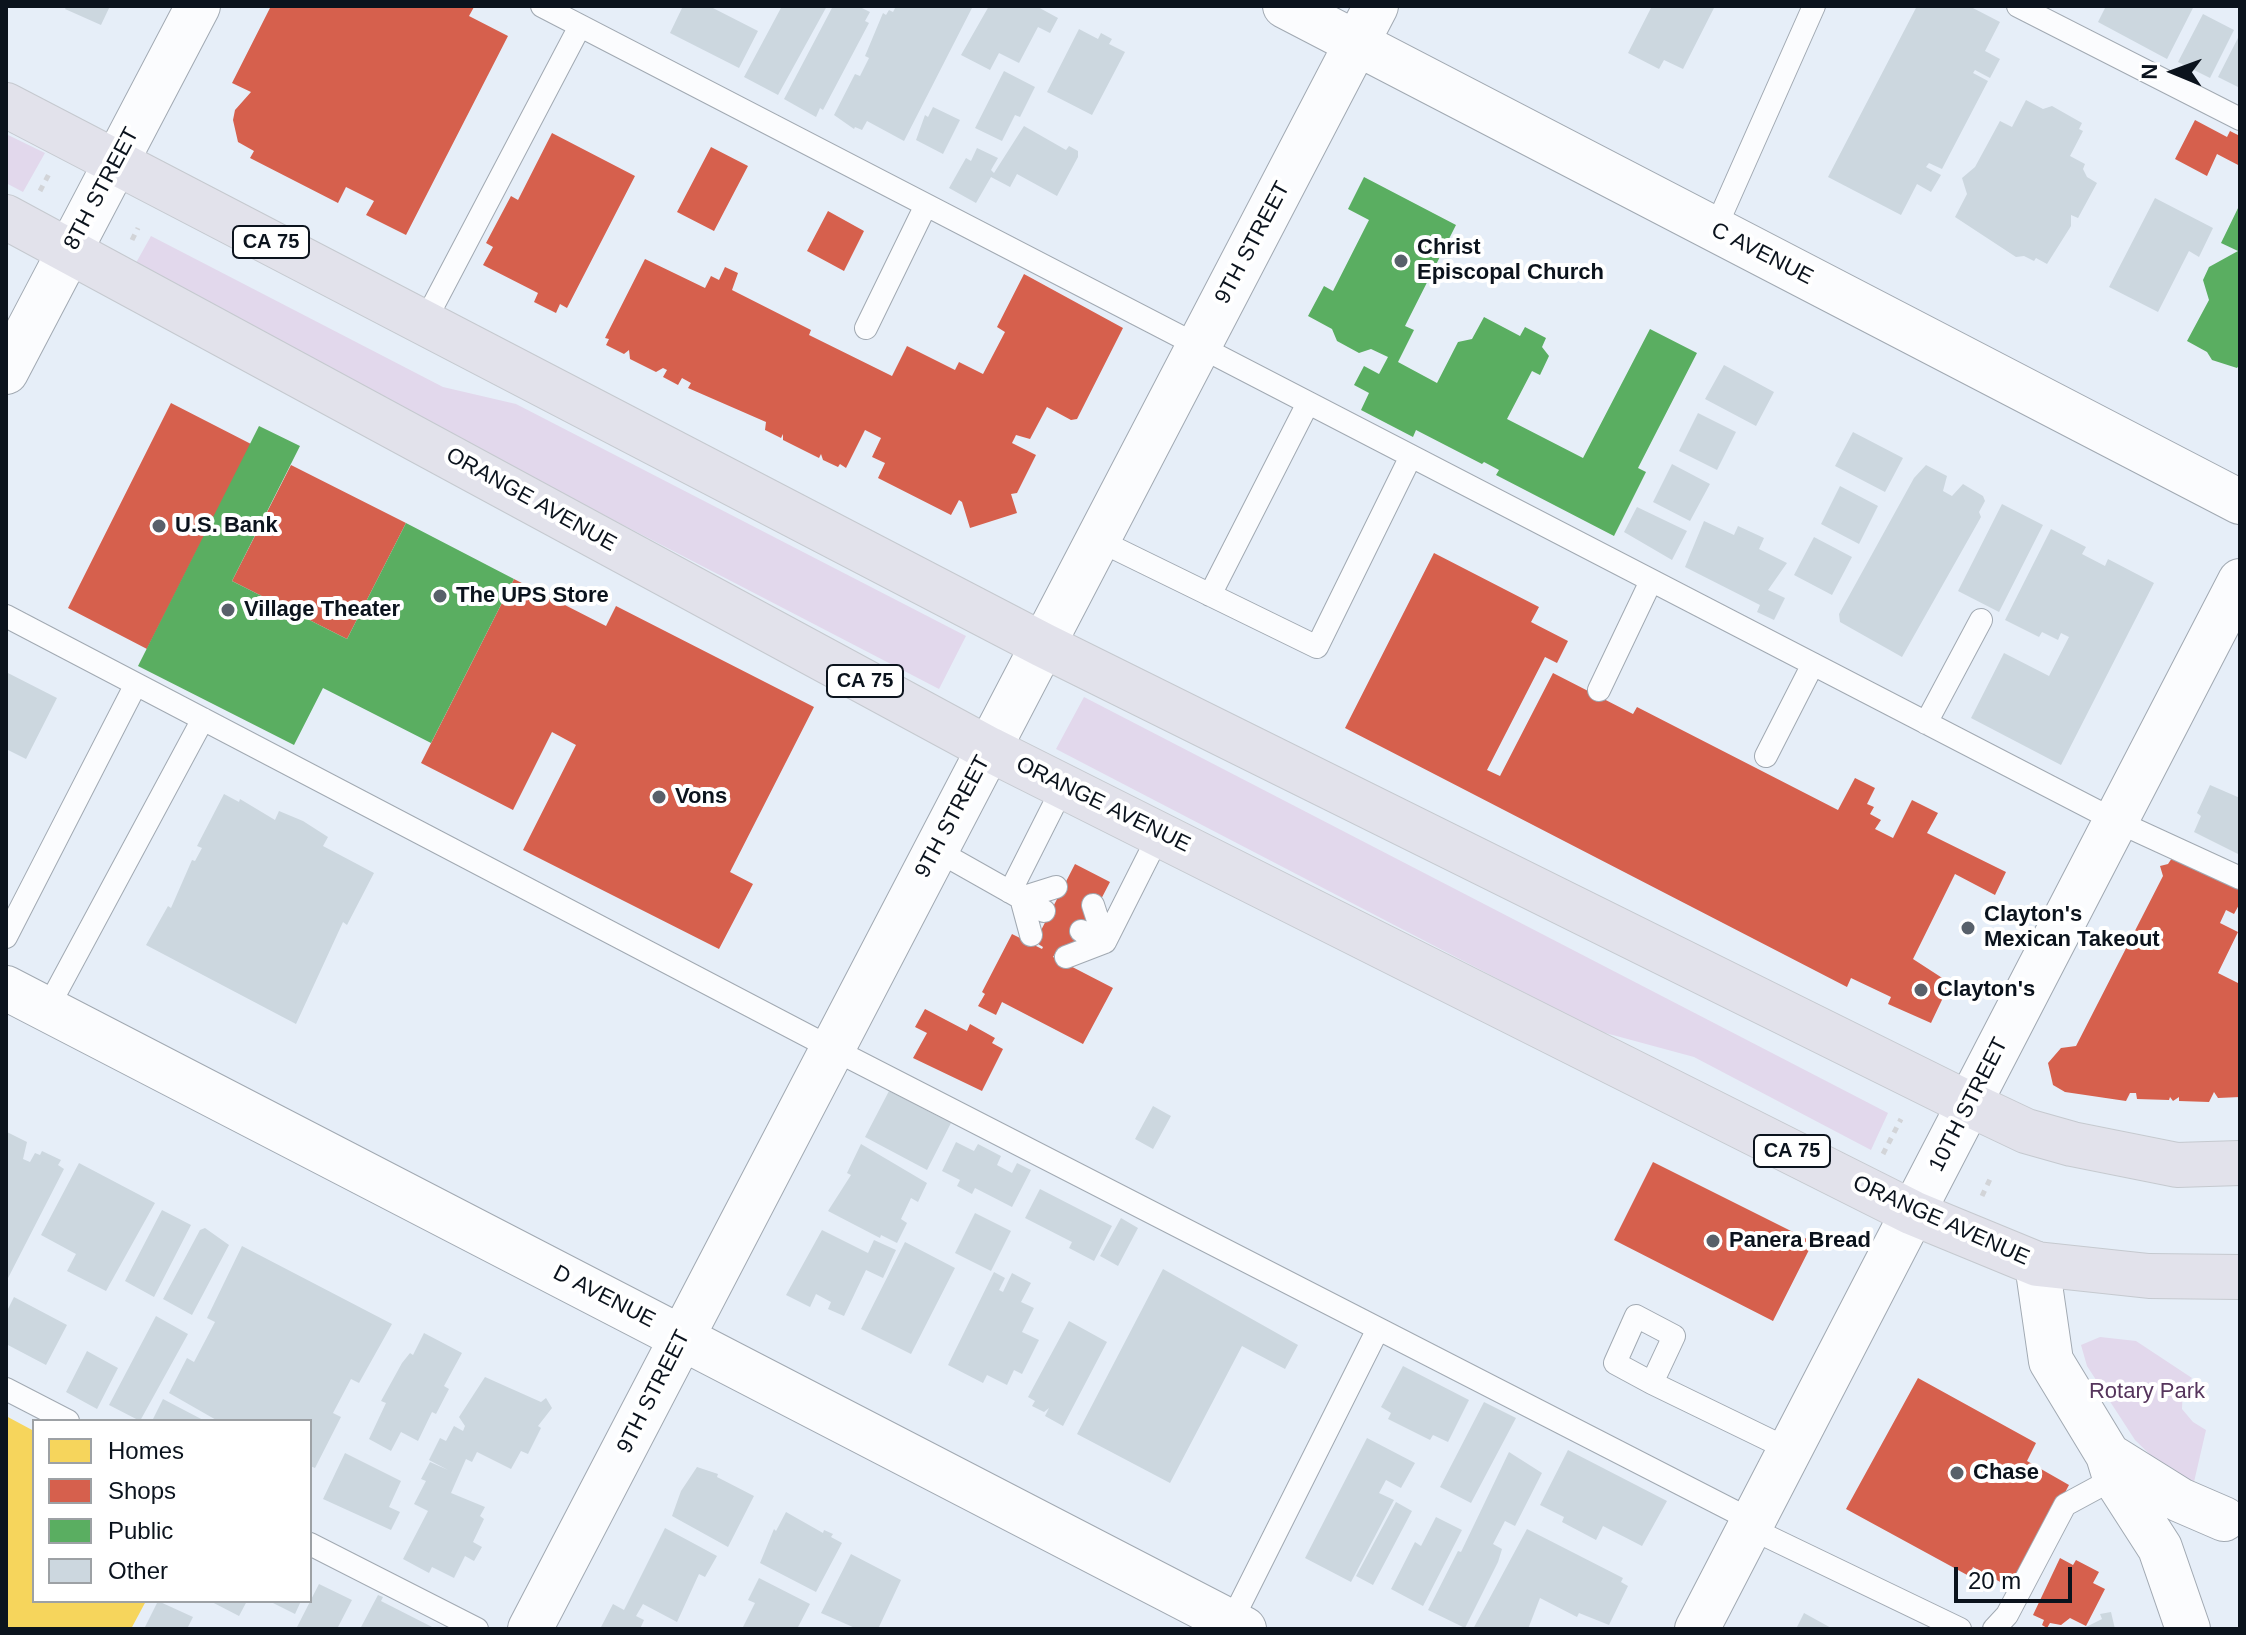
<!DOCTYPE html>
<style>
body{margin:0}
#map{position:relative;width:2246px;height:1635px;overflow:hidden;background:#e6eef8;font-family:Helvetica,sans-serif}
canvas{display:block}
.frame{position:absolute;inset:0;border:8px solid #0b131d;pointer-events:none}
.legend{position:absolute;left:32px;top:1419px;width:280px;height:184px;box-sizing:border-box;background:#fff;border:2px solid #9da1a5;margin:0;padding:10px 14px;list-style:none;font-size:24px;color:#0b131d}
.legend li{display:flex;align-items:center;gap:16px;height:40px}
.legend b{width:40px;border:2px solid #9da1a5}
.north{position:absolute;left:2134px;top:32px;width:80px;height:80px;-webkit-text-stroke:6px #fff;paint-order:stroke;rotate:271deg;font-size:22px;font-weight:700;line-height:32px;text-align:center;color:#0b131d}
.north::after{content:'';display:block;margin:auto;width:28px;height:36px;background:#0b131d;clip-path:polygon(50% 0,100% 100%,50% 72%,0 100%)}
.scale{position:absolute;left:1954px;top:1567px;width:118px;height:36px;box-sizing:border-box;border:4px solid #0b131d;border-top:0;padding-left:10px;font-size:24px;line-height:28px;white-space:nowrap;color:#0b131d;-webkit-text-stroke:6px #fff;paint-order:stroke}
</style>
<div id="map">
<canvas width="2246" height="1635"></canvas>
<div class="frame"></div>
<ul class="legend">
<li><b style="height:22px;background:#f6d55c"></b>Homes</li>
<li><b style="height:22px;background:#d6604d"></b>Shops</li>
<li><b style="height:22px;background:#5aae61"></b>Public</li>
<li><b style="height:22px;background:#ccd7df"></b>Other</li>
</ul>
<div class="north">N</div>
<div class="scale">20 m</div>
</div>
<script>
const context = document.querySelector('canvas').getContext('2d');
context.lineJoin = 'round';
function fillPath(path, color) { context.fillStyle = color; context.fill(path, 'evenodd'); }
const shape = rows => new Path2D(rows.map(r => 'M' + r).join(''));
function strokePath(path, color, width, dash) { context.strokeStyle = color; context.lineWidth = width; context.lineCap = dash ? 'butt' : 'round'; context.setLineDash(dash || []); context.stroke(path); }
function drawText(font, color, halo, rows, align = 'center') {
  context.font = font + ' Helvetica,sans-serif'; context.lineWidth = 8; context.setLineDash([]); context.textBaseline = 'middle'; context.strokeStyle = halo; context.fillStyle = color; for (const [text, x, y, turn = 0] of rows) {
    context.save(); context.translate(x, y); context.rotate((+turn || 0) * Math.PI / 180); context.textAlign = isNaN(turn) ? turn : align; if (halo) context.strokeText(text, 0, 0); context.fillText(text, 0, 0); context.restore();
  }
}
fillPath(shape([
 [6,134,45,153,23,192,6,183],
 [151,236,443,387,516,404,966,636,939,689,132,270],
 [1084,697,1888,1113,1871,1150,1694,1057,1598,1031,1056,749],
 [2100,1337,2136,1341,2192,1378,2183,1387,2182,1409,2193,1422,2206,1430,2194,1482,2171,1475,2135,1440,2087,1366,2081,1345]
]), '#e2d8ec');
fillPath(shape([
 [6,1416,34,1431,34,1601,146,1601,131,1629,6,1629]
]), '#f6d55c');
fillPath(shape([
 [271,6,471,6,474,7,469,16,508,36,406,235,366,215,374,201,346,187,338,203,250,158,254,151,238,142,233,120,235,110,251,92,232,83],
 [2195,120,2227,137,2230,131,2240,136,2240,166,2217,154,2207,176,2175,159],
 [552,133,635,176,567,308,560,304,556,313,534,302,538,293,483,265,493,247,486,243,511,196,518,200],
 [711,147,748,166,714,231,677,212],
 [828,211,864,231,844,271,807,251],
 [645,259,705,288,711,276,719,280,725,267,738,273,732,290,811,330,809,335,892,376,907,346,955,370,959,362,983,374,1005,332,997,327,1024,274,1123,328,1077,419,1071,420,1047,407,1030,439,1016,435,1012,443,1036,455,1017,493,1011,494,1017,513,970,528,962,502,959,500,951,515,878,478,885,463,872,457,881,438,865,430,846,468,840,464,838,467,823,460,821,454,819,458,783,440,783,434,781,438,765,430,766,422,688,388,691,383,682,378,678,385,663,377,667,370,663,368,656,372,630,359,629,350,624,354,606,345,609,339,605,338],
 [171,403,251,444,147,649,68,608],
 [291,465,406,523,347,639,232,581],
 [1434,553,1539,607,1531,622,1568,641,1557,663,1545,657,1487,770,1500,776,1553,673,1633,714,1637,707,1838,810,1855,778,1875,788,1867,804,1874,807,1870,814,1881,820,1875,829,1893,838,1912,800,1938,813,1927,833,2006,872,1995,895,1955,874,1913,959,1950,983,1931,1023,1888,1004,1891,997,1851,978,1847,987,1345,728],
 [514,579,606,626,616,606,814,707,730,872,753,884,719,949,523,850,576,745,552,732,513,810,421,763],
 [2176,852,2240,884,2240,903,2234,914,2226,910,2220,923,2238,932,2218,973,2240,984,2240,1097,2218,1098,2214,1092,2209,1102,2179,1101,2179,1097,2173,1101,2170,1097,2169,1100,2137,1099,2136,1093,2130,1093,2126,1101,2065,1092,2053,1085,2048,1063,2061,1048,2076,1046,2163,876,2160,866,2168,864],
 [1075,864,1110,882,1070,959,1056,952,1053,957,1113,988,1083,1044,1002,1002,996,1015,978,1006,985,994,982,992,1012,934,1042,949,1043,947,1035,942],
 [925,1009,967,1031,970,1024,995,1038,992,1043,1003,1049,982,1091,913,1058,927,1033,915,1027],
 [1653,1162,1813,1242,1773,1321,1614,1240],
 [1918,1378,2036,1443,2027,1461,2069,1485,2013,1589,1973,1567,1969,1576,1846,1509],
 [2060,1558,2073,1565,2076,1560,2099,1572,2093,1583,2105,1589,2086,1626,2070,1618,2061,1625,2050,1623,2047,1628,2042,1625,2044,1620,2033,1615]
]), '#d6604d');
fillPath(shape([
 [1364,177,1456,225,1405,326,1414,330,1398,362,1437,383,1458,342,1472,339,1484,317,1520,336,1525,327,1546,338,1542,347,1549,356,1540,375,1532,371,1507,419,1583,458,1650,329,1697,353,1638,468,1646,472,1614,536,1496,475,1499,470,1484,462,1482,464,1416,430,1413,437,1361,410,1369,393,1354,385,1364,366,1379,374,1388,357,1371,349,1359,353,1337,341,1332,329,1308,316,1324,286,1333,291,1369,220,1348,209],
 [2240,204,2240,364,2237,368,2212,360,2207,352,2187,341,2209,300,2203,280,2209,267,2238,251,2221,243],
 [259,426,300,446,232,581,347,639,406,523,514,579,431,743,323,688,294,745,138,666]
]), '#5aae61');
fillPath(shape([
 [67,6,110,6,101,25,65,9],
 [683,6,709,6,758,31,739,68,670,33],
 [782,6,827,6,778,95,744,77],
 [833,6,858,6,870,12,865,21,869,23,823,110,820,108,816,117,784,99],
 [896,6,973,6,904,141,867,121,862,130,855,127,854,129,834,115,855,74,860,76,869,58,865,56,883,13,886,15,889,10,893,12],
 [989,6,1036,6,1058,18,1050,33,1038,27,1019,63,999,53,990,70,961,55],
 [1652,6,1715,6,1683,69,1664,60,1659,69,1628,53],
 [1917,6,1969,6,2000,22,1985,51,2000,59,1990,78,1975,70,1973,73,1988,81,1942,169,1929,163,1926,167,1941,175,1931,192,1917,184,1901,215,1828,177],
 [2106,6,2194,6,2167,59,2098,22],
 [2203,14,2234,30,2210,78,2178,62],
 [1079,29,1098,39,1101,33,1112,39,1109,44,1125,52,1092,115,1047,92],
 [2240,34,2240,88,2218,77],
 [1004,71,1035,87,1020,117,1015,115,1002,141,975,128],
 [2026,100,2043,109,2052,106,2082,123,2079,129,2083,131,2070,156,2085,164,2083,169,2087,177,2097,183,2078,218,2071,215,2071,226,2047,264,2036,258,2034,261,2024,256,2016,257,1955,217,1967,194,1962,178,1975,167,2000,121,2012,127],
 [933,107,960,120,943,154,916,140,925,115,928,117],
 [1024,126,1066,150,1069,146,1078,151,1078,157,1057,196,1017,174,1010,187,991,177,976,203,949,188,966,158,971,161,977,148,998,158,991,170,994,173],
 [2155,198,2213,228,2199,257,2189,251,2158,312,2109,287],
 [1724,365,1774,392,1756,426,1705,399],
 [1698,413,1736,432,1717,470,1679,451],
 [1853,432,1903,458,1885,492,1835,466],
 [1672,464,1710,484,1690,521,1653,502],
 [1926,465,1947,476,1943,491,1952,496,1963,484,1983,496,1985,501,1979,512,1981,517,1902,657,1840,622,1839,614,1914,478],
 [1840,486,1878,506,1859,544,1821,524],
 [2002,504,2043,525,1999,612,1958,591],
 [1637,507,1687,531,1672,560,1624,532],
 [1704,521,1734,535,1738,526,1764,538,1759,549,1787,563,1768,590,1785,598,1774,620,1757,612,1760,605,1685,567],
 [2051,529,2086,547,2082,554,2105,566,2108,559,2154,583,2061,765,1971,718,2004,653,2049,676,2069,637,2061,633,2058,640,2042,632,2039,637,2005,620],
 [1814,537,1852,557,1832,595,1794,575],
 [6,672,57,698,26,759,6,749],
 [2210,785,2240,798,2240,855,2194,832,2201,816,2197,813],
 [224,794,239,802,240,799,275,820,279,811,303,821,328,837,323,846,374,873,347,925,343,922,296,1024,146,945,168,906,171,908,192,860,195,861,202,848,197,846],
 [889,1091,951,1123,927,1170,865,1137],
 [1153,1106,1171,1116,1153,1149,1135,1139],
 [7,1132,27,1142,23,1159,30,1162,35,1153,40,1155,42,1151,61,1160,58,1165,64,1169,6,1282],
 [956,1142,974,1151,978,1144,1001,1156,997,1165,1012,1173,1017,1163,1031,1170,1012,1207,975,1188,972,1194,957,1186,960,1180,942,1171],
 [861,1144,927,1183,918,1202,911,1198,901,1219,907,1223,897,1243,881,1235,880,1238,828,1211,851,1175,847,1173],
 [79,1163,155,1203,106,1291,67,1271,76,1254,41,1235],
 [1040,1189,1112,1226,1094,1261,1069,1248,1072,1242,1025,1218],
 [162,1210,191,1225,154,1297,125,1281],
 [975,1213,1011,1231,991,1271,955,1253],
 [1121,1218,1138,1228,1118,1266,1100,1256],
 [205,1228,229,1245,192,1315,163,1299,200,1230],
 [822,1230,868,1253,874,1240,896,1250,883,1278,866,1270,844,1316,828,1309,831,1302,816,1294,810,1307,786,1295],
 [905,1242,955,1268,911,1354,861,1329],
 [242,1246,392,1324,359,1383,351,1379,333,1413,341,1417,315,1468,310,1466,310,1421,218,1421,169,1393,187,1358,194,1362,215,1322,207,1318],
 [1163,1269,1298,1345,1285,1369,1242,1346,1170,1483,1077,1434],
 [994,1272,1005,1278,999,1290,1003,1292,1012,1273,1031,1283,1021,1302,1034,1308,1022,1332,1039,1340,1022,1374,1014,1370,1007,1385,987,1375,983,1383,948,1365],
 [14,1297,67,1325,46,1365,6,1344,6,1313],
 [156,1316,188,1334,140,1421,109,1405],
 [1069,1321,1107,1342,1063,1426,1045,1416,1049,1408,1044,1412,1032,1406,1035,1401,1028,1397],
 [424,1333,462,1353,444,1386,449,1389,436,1414,432,1412,418,1441,401,1432,391,1451,369,1439,386,1403,381,1401,402,1363,410,1353,413,1355],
 [87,1351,118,1368,97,1409,66,1392],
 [1403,1366,1469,1400,1448,1442,1433,1435,1430,1440,1388,1419,1391,1413,1381,1407],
 [485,1377,541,1402,546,1398,552,1408,538,1426,541,1428,528,1454,521,1451,511,1469,477,1452,472,1462,466,1459,451,1493,485,1507,480,1516,484,1519,473,1542,482,1547,474,1561,465,1556,454,1578,432,1567,429,1573,403,1559,428,1511,414,1504,426,1481,421,1479,430,1462,448,1470,429,1460,440,1438,446,1441,454,1426,463,1431,465,1426,459,1417],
 [163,1399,205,1421,152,1421],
 [1484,1402,1516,1418,1471,1503,1440,1487],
 [1367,1438,1415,1463,1401,1488,1386,1480,1379,1493,1394,1500,1351,1582,1305,1558],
 [1568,1450,1667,1501,1642,1546,1603,1526,1596,1540,1562,1522,1564,1517,1540,1505],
 [1509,1452,1542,1473,1515,1526,1505,1521,1493,1544,1502,1549,1498,1562,1465,1628,1428,1610,1458,1551,1461,1552],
 [345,1453,401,1481,389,1507,400,1512,391,1530,323,1499],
 [697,1467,718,1474,717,1477,754,1496,728,1547,672,1516,681,1491],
 [1396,1502,1412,1511,1373,1585,1356,1576],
 [786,1512,823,1533,824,1530,833,1534,831,1537,842,1543,816,1592,760,1563,774,1529,776,1531],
 [1436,1517,1462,1530,1423,1606,1391,1589,1415,1542,1421,1546],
 [665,1528,717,1556,705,1577,699,1574,677,1622,643,1604,636,1616,644,1620,640,1629,600,1629,613,1604,624,1610],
 [1527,1529,1623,1578,1621,1582,1628,1586,1609,1625,1579,1613,1577,1617,1540,1598,1528,1629,1473,1629],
 [851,1554,901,1580,878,1629,855,1628,821,1613],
 [759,1578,810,1604,797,1629,742,1629,755,1603,748,1600],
 [319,1584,352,1600,337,1629,296,1629],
 [378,1595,383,1597,381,1601,436,1629,360,1629],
 [158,1601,193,1617,187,1629,144,1629],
 [210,1601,247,1601,239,1616],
 [269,1601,301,1601,295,1614],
 [2111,1612,2115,1629,2082,1629,2102,1619,2100,1614],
 [1804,1613,1833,1629,1796,1629]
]), '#ccd7df');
const service = shape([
 [542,6,2116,821,2240,878],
 [2018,6,2240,119],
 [1715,229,1814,6],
 [425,321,580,26],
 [866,328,926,205],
 [1098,540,1317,647,1411,456],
 [1210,595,1308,403],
 [6,616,833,1049,1753,1521],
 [1599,690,1651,581],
 [1926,723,1981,620],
 [1766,756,1813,664],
 [936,850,1044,911],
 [1010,892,1064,785],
 [1081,931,1105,942,1160,833],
 [1031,935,1021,898,1056,887],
 [6,937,136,684],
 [1066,957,1105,942,1093,905],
 [47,1009,203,719],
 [1652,1383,1674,1336,1636,1316,1615,1363,1652,1383,1790,1450],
 [6,1389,68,1421],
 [1750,1528,1960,1629],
 [310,1544,477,1629],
 [1231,1622,1377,1331],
 [1994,1629,2007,1615,2065,1505,2115,1478]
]);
const minor = shape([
 [1285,6,2240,502],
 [6,988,1244,1629],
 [530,1629,1376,6]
]);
const tertiary = shape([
 [6,372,198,6],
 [2037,1264,2051,1361,2108,1455,2115,1478,2160,1548,2188,1629],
 [2108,1455,2180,1500,2224,1519],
 [1697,1629,2240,581]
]);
const trunk = shape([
 [6,105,1043,645,1969,1104,2026,1131,2072,1144,2177,1165,2240,1163],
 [6,217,989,749,1913,1213,2037,1264,2149,1276,2240,1277]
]);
strokePath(service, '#a1a9b2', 24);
strokePath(minor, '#a1a9b2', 46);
strokePath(tertiary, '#a1a9b2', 46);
strokePath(trunk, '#c5c9cf', 46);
strokePath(shape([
 [40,191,50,172],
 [132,240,138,228],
 [1883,1154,1901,1119],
 [1982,1196,1992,1175]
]), '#d2d4d8', 5, [6, 6]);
strokePath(service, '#fbfcfe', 22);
strokePath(minor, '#fbfcfe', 44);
strokePath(tertiary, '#fbfcfe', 44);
strokePath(trunk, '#e2e2eb', 44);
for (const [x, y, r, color] of [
 [1401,261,8,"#58606a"],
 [159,526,8,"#58606a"],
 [440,596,8,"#58606a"],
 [228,610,8,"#58606a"],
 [659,797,8,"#58606a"],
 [1968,928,8,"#58606a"],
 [1921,990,8,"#58606a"],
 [1713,1241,8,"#58606a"],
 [1957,1473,8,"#58606a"]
]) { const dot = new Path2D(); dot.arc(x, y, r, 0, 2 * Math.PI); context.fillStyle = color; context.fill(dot); strokePath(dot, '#fff', 3); }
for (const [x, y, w] of [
 [271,242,76],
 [865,681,76],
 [1792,1151,76]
]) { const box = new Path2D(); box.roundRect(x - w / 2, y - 16, w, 32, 6); context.fillStyle = '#fff'; context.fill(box); strokePath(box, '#0b131d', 2); }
drawText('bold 20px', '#0b131d', null, [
 ["CA 75",271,242],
 ["CA 75",865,681],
 ["CA 75",1792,1151]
]);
drawText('22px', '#0b131d', '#fff', [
 ["8TH STREET",102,189,-62],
 ["9TH STREET",1253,243,-62],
 ["C AVENUE",1762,254,27],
 ["ORANGE AVENUE",531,500,29],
 ["ORANGE AVENUE",1103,805,26],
 ["9TH STREET",953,817,-62],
 ["10TH STREET",1969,1105,-63],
 ["ORANGE AVENUE",1941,1221,24],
 ["D AVENUE",604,1297,27],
 ["9TH STREET",654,1392,-63]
]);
drawText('bold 22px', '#0b131d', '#fff', [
 ["Christ",1417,248],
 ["Episcopal Church",1417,273],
 ["U.S. Bank",175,526],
 ["The UPS Store",456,596],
 ["Village Theater",244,610],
 ["Vons",675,797],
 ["Clayton's",1984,915],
 ["Mexican Takeout",1984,940],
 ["Clayton's",1937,990],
 ["Panera Bread",1729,1241],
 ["Chase",1973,1473]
], 'left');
drawText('22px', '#56355c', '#fff', [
 ["Rotary Park",2147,1392]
]);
</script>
